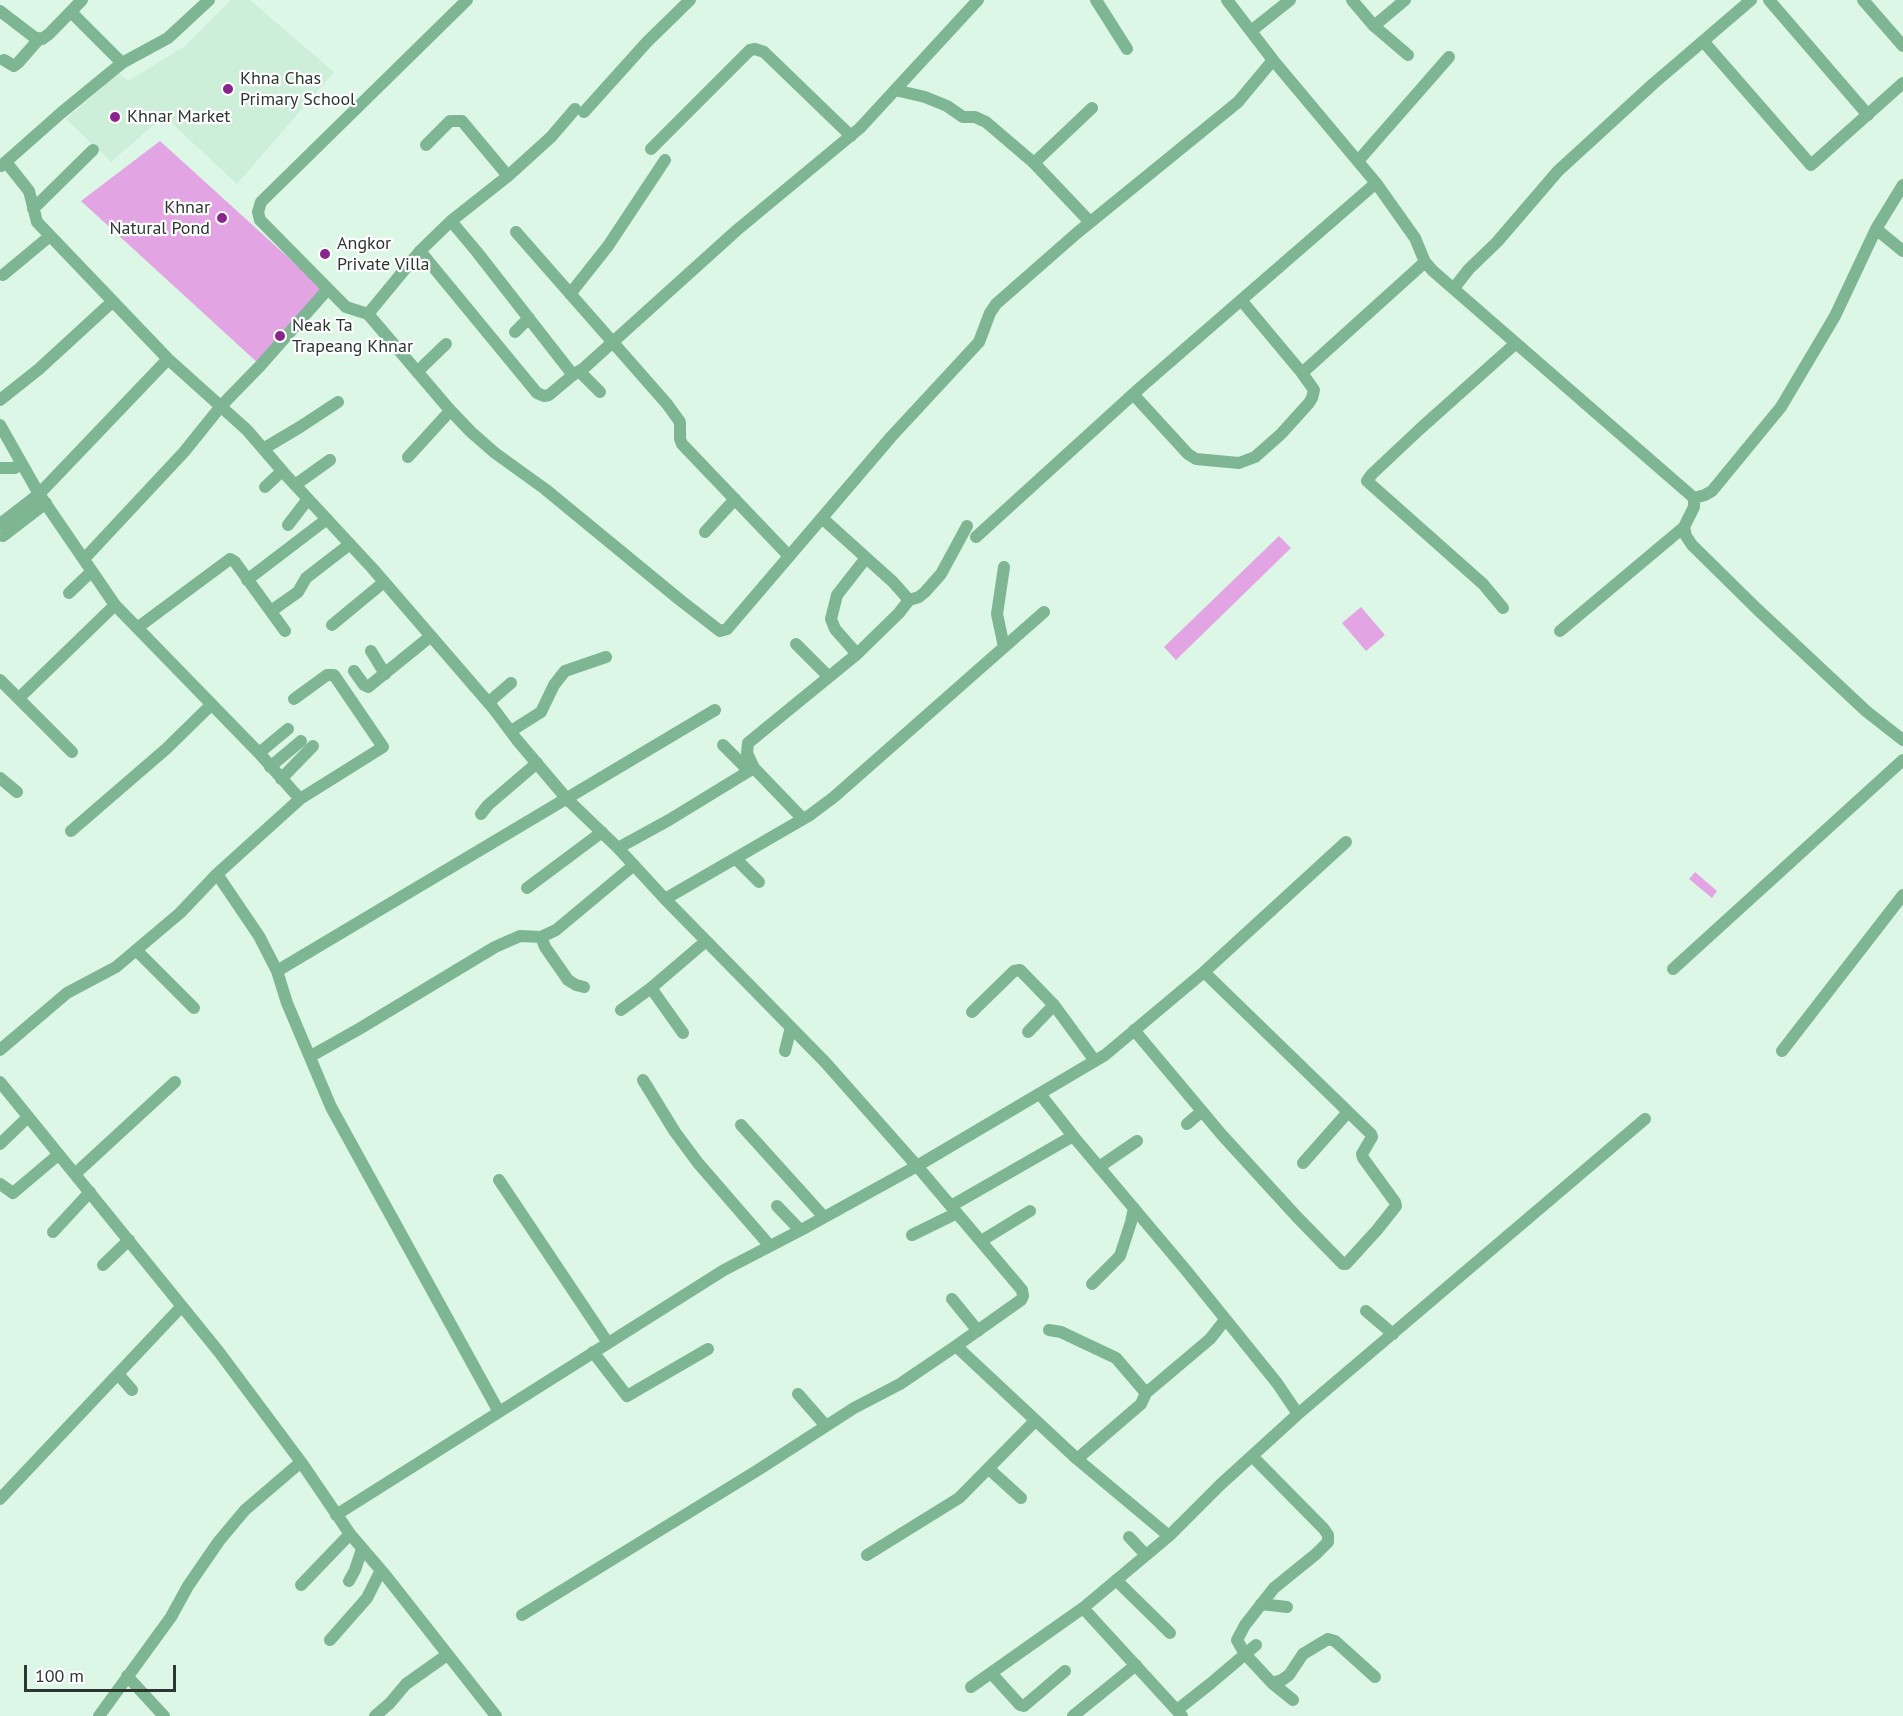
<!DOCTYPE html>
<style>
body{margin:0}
#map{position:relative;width:1903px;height:1716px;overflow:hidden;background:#dcf7e6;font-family:"PT Sans",sans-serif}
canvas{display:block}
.scale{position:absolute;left:24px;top:1665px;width:152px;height:27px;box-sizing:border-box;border:3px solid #2d3731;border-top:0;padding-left:8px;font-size:18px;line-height:21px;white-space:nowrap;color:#2d3731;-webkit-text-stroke:4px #fff;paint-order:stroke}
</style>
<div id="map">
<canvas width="1903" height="1716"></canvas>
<div class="scale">100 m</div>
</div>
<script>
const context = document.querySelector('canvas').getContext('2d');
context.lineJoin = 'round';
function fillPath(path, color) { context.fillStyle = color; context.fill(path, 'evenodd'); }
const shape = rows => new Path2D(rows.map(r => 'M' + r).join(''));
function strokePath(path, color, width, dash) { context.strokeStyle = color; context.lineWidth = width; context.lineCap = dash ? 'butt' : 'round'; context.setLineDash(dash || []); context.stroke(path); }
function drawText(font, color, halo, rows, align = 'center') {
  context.font = font + ' "PT Sans",sans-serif'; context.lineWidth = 4.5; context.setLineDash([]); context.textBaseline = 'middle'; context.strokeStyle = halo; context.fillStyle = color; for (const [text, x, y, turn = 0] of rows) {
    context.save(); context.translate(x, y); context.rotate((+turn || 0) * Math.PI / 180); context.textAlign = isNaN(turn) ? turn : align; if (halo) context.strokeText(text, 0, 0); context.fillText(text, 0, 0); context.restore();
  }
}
fillPath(shape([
 [231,0,250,0,334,72,237,184,164,116,111,162,66,119,119,73,128,81,185,46]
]), '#cdefd9');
fillPath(shape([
 [160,141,324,290,259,364,81,201],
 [1279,536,1291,548,1176,660,1164,647],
 [1361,607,1385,635,1366,651,1342,623],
 [1695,872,1717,891,1712,898,1689,879]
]), '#e2a4e2');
strokePath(shape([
 [467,0,261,202,258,212,260,220,346,307,368,314,449,409,471,432,495,453,545,489,680,600,720,631,727,629,891,437,979,342,990,313,996,304,1077,233,1238,102,1273,60],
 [1096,0,1127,49],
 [1227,0,1273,60,1376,183,1415,238,1425,262,1433,271,1694,498],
 [1352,0,1374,26,1408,55],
 [1769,0,1868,115],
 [1863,0,1903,46],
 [0,11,34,37,42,39,49,34,82,0],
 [71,12,122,63],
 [1374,26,1405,0],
 [1251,31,1290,0],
 [1703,41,1811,165,1903,83],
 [4,60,14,66,18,63,39,39],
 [895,90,925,97,947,106,963,117,975,117,986,122,1034,163,1090,222],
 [584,112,647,42,690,0],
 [426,145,450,121,462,121,508,176],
 [651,149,750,50,755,49,764,52,851,136],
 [1358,161,1449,57],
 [6,162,29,191,37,222,168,359,247,430,284,473,373,569,493,708,517,740,567,799,618,848,665,899,825,1062,917,1166,1022,1290,1023,1296,1021,1300,956,1346,1077,1459,1169,1536,1083,1608,1182,1716],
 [1034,163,1092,108],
 [1,166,61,113,122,63,168,38,209,0],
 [33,209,93,150],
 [451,221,477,252,573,375],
 [1876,229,1903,251],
 [516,232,667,404,680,422,680,439,682,444,789,556],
 [420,251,537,393,544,396,549,395,573,375,584,368,737,230,860,128,978,0],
 [3,275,50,236],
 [1454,288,1469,269,1497,242,1558,171,1653,84,1751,0],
 [570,294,608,246,665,160],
 [368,314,420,251,451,221,508,176,551,137,575,109],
 [515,332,529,318],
 [579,371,600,392],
 [417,372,446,344],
 [1302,373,1425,262],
 [1133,394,1188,454,1196,459,1239,463,1255,457,1281,434,1309,403,1312,398,1314,390,1302,373,1241,300],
 [0,400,39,369,112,302],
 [0,425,39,494,115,605,259,753,300,799],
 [263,449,300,427,338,402],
 [408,457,450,411],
 [0,468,15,468,21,462],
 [295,485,330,460],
 [265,487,282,471],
 [1694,498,1705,495,1712,491,1781,407,1835,316,1876,229,1903,185],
 [1694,498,1694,507,1684,527,1686,536,1692,545,1757,609,1866,711,1903,740],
 [0,524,39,494,168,359],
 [288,525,308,499],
 [705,532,735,499],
 [3,536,46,503],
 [976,537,1141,387,1376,183],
 [84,559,184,452,221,406,260,366,327,290],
 [1004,567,997,614,1004,647],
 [247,580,327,519],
 [69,593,91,572],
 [909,600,919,597,925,592,941,574,967,526],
 [1503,608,1483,584,1367,481,1372,474,1421,428,1515,344],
 [271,611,298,592,306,578,350,544],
 [332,625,384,582],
 [137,628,230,559,235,562,285,631],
 [1560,631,1684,527],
 [796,644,828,676],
 [371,651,385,674],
 [857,654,835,629,831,619,837,595,866,558],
 [354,671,364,685,368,687,431,636],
 [0,680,72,752],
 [19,698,115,605],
 [489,702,511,683],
 [511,731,541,712,554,685,565,671,606,657],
 [723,745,748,770],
 [259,753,288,729],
 [270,767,301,741],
 [0,778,17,792],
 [281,779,313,746],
 [481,814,488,805,537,763],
 [803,819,754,768,747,753,748,743,857,654,899,613,909,600,893,582,822,518],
 [71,831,166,749,211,705],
 [618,848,669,820,754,768],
 [736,859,759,882],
 [217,874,259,936,277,971,287,1003,331,1107,499,1412],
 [527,888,602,832],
 [665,899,810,815,834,797,1044,612],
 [541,937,545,947,568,980,576,985,584,987],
 [136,950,194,1008],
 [1673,969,1903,760],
 [277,971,715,710],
 [651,988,683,1033],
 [621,1010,651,988,706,941],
 [972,1012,1014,971,1020,970,1054,1005,1095,1061],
 [1134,1030,1222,1135,1297,1217,1343,1264,1346,1264,1377,1230,1396,1206,1395,1202,1363,1158,1362,1154,1372,1137,1371,1134,1204,972],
 [1028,1032,1054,1005],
 [0,1050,67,993,116,967,180,913,217,874,300,799,383,747,334,675,327,675,294,699],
 [785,1051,791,1027],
 [1782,1051,1903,895],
 [311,1056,359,1029,495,947,520,936,541,937,556,930,634,865],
 [643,1080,675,1132,698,1163,770,1246],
 [0,1082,219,1352,301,1462,350,1534,386,1576,496,1716],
 [1040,1094,1073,1136,1185,1269,1277,1383,1298,1414],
 [1187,1124,1202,1111],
 [741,1125,824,1217],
 [0,1144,28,1117],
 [1303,1163,1348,1112],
 [1099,1167,1137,1141],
 [75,1174,175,1082],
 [499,1180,608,1343],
 [0,1184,13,1193,58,1155],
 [777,1206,800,1230],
 [951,1206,1073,1136],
 [53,1232,90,1192],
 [912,1235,957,1213],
 [981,1241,1030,1211],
 [103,1265,129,1240],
 [1092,1284,1120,1256,1131,1222,1134,1208],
 [952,1299,978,1331],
 [1366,1311,1393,1334],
 [1049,1330,1061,1332,1116,1358,1146,1393],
 [593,1352,627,1396,708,1349],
 [118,1374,132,1390],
 [798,1394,826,1426],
 [1252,1456,1324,1529,1328,1535,1328,1542,1316,1554,1274,1588,1245,1625,1237,1640,1245,1654,1272,1683,1293,1700],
 [1077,1459,1141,1404,1146,1393,1210,1339,1225,1320],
 [989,1469,1021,1498],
 [0,1499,182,1306],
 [336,1515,724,1270,803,1229,917,1166,1105,1055,1204,972,1346,842],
 [1169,1536,1220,1485,1298,1414,1645,1119],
 [1129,1537,1146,1555],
 [867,1555,959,1498,1035,1421],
 [1116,1580,1170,1633],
 [349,1581,355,1570,362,1549],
 [301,1585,350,1534],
 [1261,1604,1287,1607],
 [522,1615,758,1470,854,1408,900,1384,956,1346],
 [330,1640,367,1598,381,1570],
 [991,1673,1020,1705,1024,1706,1065,1671],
 [127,1676,164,1716],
 [1272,1683,1282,1680,1289,1675,1303,1654,1328,1639,1335,1641,1375,1677],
 [971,1687,1083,1608],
 [1177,1710,1210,1684,1256,1645],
 [99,1716,171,1617,188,1586,219,1541,245,1510,301,1462],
 [375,1716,390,1703,406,1684,447,1655],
 [1073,1716,1136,1665]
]), '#7eb694', 12);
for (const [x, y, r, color] of [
 [228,89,6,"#89258d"],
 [115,117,6,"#89258d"],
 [222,218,6,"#89258d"],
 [325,254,6,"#89258d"],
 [280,336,6,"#89258d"]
]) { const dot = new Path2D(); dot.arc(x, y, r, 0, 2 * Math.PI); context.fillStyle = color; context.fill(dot); strokePath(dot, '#fff', 2); }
drawText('18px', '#2d3731', '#fff', [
 ["Khna Chas",240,79],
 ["Primary School",240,100],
 ["Khnar Market",127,117],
 ["Khnar",210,208,"right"],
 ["Natural Pond",210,229,"right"],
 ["Angkor",337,244],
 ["Private Villa",337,265],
 ["Neak Ta",292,326],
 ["Trapeang Khnar",292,347]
], 'left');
</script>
